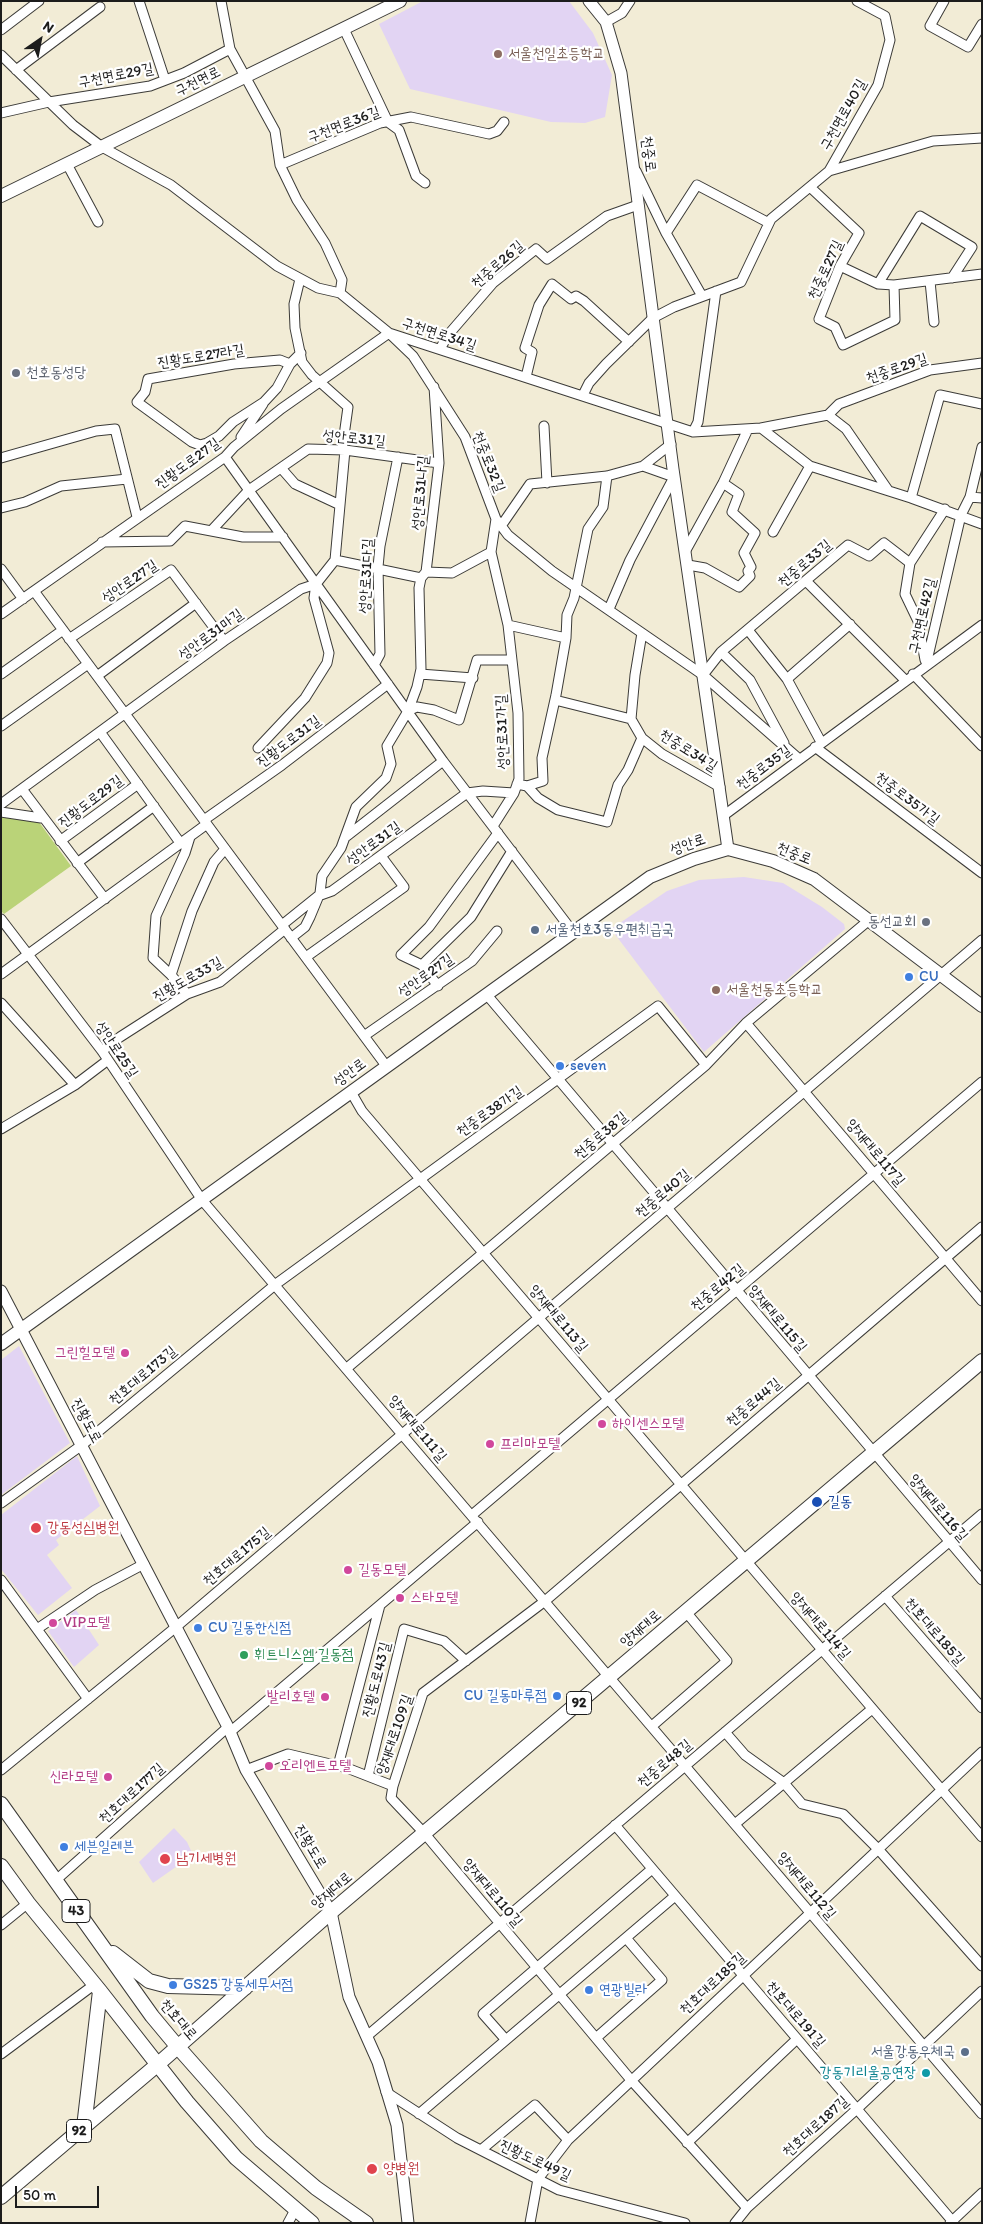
<!DOCTYPE html>
<meta charset="utf-8">
<style>
body{margin:0}
#map{position:relative;width:983px;height:2224px;overflow:hidden;background:#f2ecd6;font-family:Itim,sans-serif}
canvas{display:block}
.frame{position:absolute;inset:0;border:2px solid #1c1c1c;pointer-events:none}
.north{position:absolute;left:15px;top:15px;width:50px;height:50px;-webkit-text-stroke:4px #fff;paint-order:stroke;rotate:33deg;font-size:14px;font-weight:700;line-height:20px;text-align:center;color:#1c1c1c}
.north::after{content:'';display:block;margin:auto;width:18px;height:22px;background:#1c1c1c;clip-path:polygon(50% 0,100% 100%,50% 72%,0 100%)}
.scale{position:absolute;left:15px;top:2186px;width:84px;height:22px;box-sizing:border-box;border:2px solid #1c1c1c;border-top:0;padding-left:6px;font-size:15px;line-height:18px;white-space:nowrap;color:#1c1c1c;-webkit-text-stroke:4px #fff;paint-order:stroke}
</style>
<div id="map">
<canvas width="983" height="2224"></canvas>
<div class="frame"></div>
<div class="north">N</div>
<div class="scale">50 m</div>
</div>
<script>
const context = document.querySelector('canvas').getContext('2d');
context.lineJoin = 'round';
function fillPath(path, color) { context.fillStyle = color; context.fill(path, 'evenodd'); }
const shape = rows => new Path2D(rows.map(r => 'M' + r).join(''));
function strokePath(path, color, width, dash) { context.strokeStyle = color; context.lineWidth = width; context.lineCap = dash ? 'butt' : 'round'; context.setLineDash(dash || []); context.stroke(path); }
function drawText(font, color, halo, rows, align = 'center') {
  context.font = font + ' Itim,"Poor Story",sans-serif'; context.lineWidth = 4.5; context.setLineDash([]); context.textBaseline = 'middle'; context.strokeStyle = halo; context.fillStyle = color; for (const [text, x, y, turn = 0] of rows) {
    context.save(); context.translate(x, y); context.rotate((+turn || 0) * Math.PI / 180); context.textAlign = isNaN(turn) ? turn : align; if (halo) context.strokeText(text, 0, 0); context.fillText(text, 0, 0); context.restore();
  }
}
fillPath(shape([
 [423,1,569,1,593,33,612,75,605,117,585,123,551,122,410,89,379,24],
 [744,877,783,883,822,907,844,924,845,929,704,1052,611,929,667,891,699,880],
 [19,1346,70,1443,1,1495,1,1360],
 [77,1456,100,1506,56,1540,59,1545,47,1555,72,1588,38,1615,1,1569,1,1515],
 [76,1610,99,1645,74,1667,48,1631],
 [174,1828,187,1842,193,1855,153,1883,139,1862]
]), '#e2d4f3');
fillPath(shape([
 [1,815,39,822,71,866,4,914,1,911]
]), '#bad378');
const minor = shape([
 [139,1,165,80],
 [221,1,230,49,275,131,280,165,297,200,325,243,342,280,340,293],
 [944,1,930,26,968,47,982,24],
 [606,22,622,13,630,1],
 [344,29,388,122,399,130,416,176,425,183],
 [1,30,39,1],
 [1,55,73,125,102,147,171,185,277,266,318,288,340,293,389,333,693,432,761,428,810,466,911,498,982,524],
 [16,70,100,7],
 [1,113,49,102,150,86,184,73,230,49],
 [67,164,98,222],
 [280,165,380,123,411,117,489,134,497,131,504,122],
 [636,171,666,233,702,296],
 [829,171,878,85,890,40,885,16,857,1],
 [810,187,859,233,840,266,819,319,835,327,843,345,895,320,894,285],
 [666,233,697,185,769,223],
 [840,266,878,284,894,285,982,274],
 [300,279,294,304,295,328,302,362,312,375,348,407,342,450],
 [930,281,934,322],
 [878,284,920,216,972,247,952,278],
 [440,349,448,335,493,283,536,249,547,259,607,216,638,205],
 [290,364,280,360,234,364,148,379,145,392,137,402,192,442,200,445,207,443,219,436,233,422,264,402,277,388,290,364,301,353],
 [526,377,532,352,525,348,539,305,552,284,571,299,576,296,584,301,629,342],
 [583,395,589,383,606,364,653,318,674,307,741,282,771,219,829,171,933,141,982,138],
 [828,415,839,404,930,370,982,363],
 [544,426,547,483],
 [761,428,828,415,846,429,888,490],
 [693,432,698,422,716,291],
 [241,437,263,404],
 [225,457,443,761,573,932],
 [1,458,96,431,115,429,137,517],
 [281,468,295,484,340,505],
 [970,497,982,498],
 [911,498,940,395,982,404],
 [1,508,25,502,61,486,127,479],
 [501,526,530,484,607,476,643,466,671,444],
 [211,531,249,490,308,449,345,450,439,463],
 [773,532,810,466],
 [102,542,170,541,185,526,243,537,283,537],
 [686,550,723,483,748,429],
 [335,560,421,578],
 [688,565,705,568,739,587,750,576,748,571,751,567,744,553,755,533,732,512,739,494,723,483],
 [1,569,23,599],
 [426,572,439,463,434,387],
 [806,581,905,680],
 [316,584,335,560,345,450],
 [34,591,387,1067],
 [609,609,630,560,674,477,643,466],
 [1,614,225,457,234,447,281,409,389,333,413,356,465,437,496,519,508,535,552,571,703,675,799,759],
 [508,625,566,638],
 [748,630,787,679,821,742],
 [69,639,171,570,224,641],
 [721,652,750,680,784,743],
 [925,660,918,621,905,594,910,563,945,509],
 [374,665,380,654,378,567,380,546,398,457],
 [926,665,961,515,970,497,982,447],
 [1,674,63,630],
 [420,674,473,678],
 [913,674,982,746],
 [703,675,721,652,848,545,869,556,884,543,910,563],
 [97,676,196,603],
 [787,679,850,624],
 [555,700,631,719,642,738,662,754,720,787],
 [408,711,417,707,434,710,459,720,477,660,512,660],
 [631,719,635,675,642,633],
 [1,726,88,664],
 [100,732,181,844],
 [815,747,982,873],
 [258,748,305,698,327,663,329,653,314,598,316,584],
 [517,784,527,786,543,781,542,758,556,695,566,638,567,615,574,598,588,529,603,507,607,476],
 [527,786,538,798,558,810,607,822,618,785,628,770,642,738],
 [22,789,105,899],
 [1,804,224,641,301,589,316,584],
 [1,812,41,818],
 [723,816,982,625],
 [204,820,282,765,388,684],
 [493,826,514,793,519,779,518,713,508,625,491,552,496,519],
 [347,836,443,761],
 [60,841,138,784],
 [77,863,154,806],
 [1,919,102,1051,202,1200,982,2114],
 [282,925,318,896,332,891,467,793,483,791,514,793],
 [291,938,305,927,310,917,320,893,322,876,341,848,356,807,386,778,391,764,387,746,408,711,417,687,421,669,419,588,421,578,426,572,452,573,491,552],
 [306,957,404,887,381,856],
 [422,965,471,917,512,851],
 [1,974,207,824],
 [171,975,153,958,156,916,185,853,190,837],
 [438,986,422,965,401,955,429,927,498,833],
 [187,994,171,975,192,911,214,862,225,849],
 [487,995,982,1580],
 [1,1003,75,1085],
 [746,1023,982,1301],
 [364,1036,472,961,497,931],
 [102,1051,120,1037,187,994,220,982,285,929],
 [351,1092,362,1111,982,1837],
 [1,1129,75,1085,108,1060],
 [347,1368,706,1065,746,1023,868,921],
 [1,1503,82,1445,276,1284,658,1006,706,1065],
 [472,1515,982,1082],
 [1,1580,88,1699],
 [885,1596,982,1708],
 [37,1629,95,1590,144,1564],
 [652,1726,727,1661,686,1612],
 [230,1732,478,1522],
 [725,1732,745,1755,784,1783,802,1804,843,1814,878,1849,982,1966],
 [338,1766,380,1605],
 [1,1770,176,1627,982,940],
 [246,1770,288,1754,347,1768,393,1786],
 [368,1776,404,1629,444,1641,466,1661],
 [735,1824,872,1709],
 [615,1825,954,2223],
 [55,1881,228,1727],
 [1,1925,28,1903],
 [367,2036,982,1514],
 [596,2038,662,1980,626,1938],
 [506,2040,483,2014,652,1869],
 [1,2054,95,1984],
 [386,2092,457,2138,559,2190,685,2223],
 [419,2114,675,1896],
 [687,2143,797,2039],
 [481,2150,535,2105,568,2140],
 [747,2208,631,2080,425,1834,391,1798,393,1786,423,1693,545,1601,982,1227],
 [288,2223,295,2210],
 [530,2223,538,2179,568,2140,982,1752],
 [735,2223,747,2208,857,2109,982,1991],
 [950,2223,982,2193]
]);
const tertiary = shape([
 [589,1,606,22,621,73,673,469,728,849],
 [1,1291,228,1727,246,1770,331,1912,349,1997,378,2062,397,2125,408,2223]
]);
const secondary = shape([
 [1,196,400,1],
 [1,1344,650,877,694,859,728,849,773,861,814,879,982,1006]
]);
const primary = shape([
 [1,1804,152,2016,177,2046,261,2141,316,2188,366,2223],
 [1,1866,28,1903,100,1991,187,2102,236,2158,312,2223],
 [113,1953,149,1981,168,1986,245,1988],
 [84,2127,100,1991],
 [1,2197,157,2065,331,1912,982,1361]
]);
strokePath(minor, '#3c3b38', 11);
strokePath(tertiary, '#3c3b38', 13);
strokePath(secondary, '#3c3b38', 14);
strokePath(primary, '#3c3b38', 16);
strokePath(minor, '#fff', 9);
strokePath(tertiary, '#fff', 11);
strokePath(secondary, '#fff', 12);
strokePath(primary, '#fff', 14);
for (const [x, y, r, color] of [
 [498,54,5,"#8d6e63"],
 [16,373,5,"#6b7280"],
 [926,922,5,"#6b7280"],
 [535,930,5,"#5c6f8a"],
 [909,977,5,"#3f7fe0"],
 [716,990,5,"#8d6e63"],
 [560,1066,5,"#3f7fe0"],
 [125,1353,5,"#d1479c"],
 [602,1424,5,"#d1479c"],
 [490,1444,5,"#d1479c"],
 [817,1502,6,"#1a4fb4"],
 [36,1528,6,"#e0444e"],
 [348,1570,5,"#d1479c"],
 [400,1598,5,"#d1479c"],
 [53,1623,5,"#d1479c"],
 [198,1628,5,"#3f7fe0"],
 [244,1655,5,"#2e9e5b"],
 [557,1696,5,"#3f7fe0"],
 [325,1697,5,"#d1479c"],
 [269,1766,5,"#d1479c"],
 [108,1777,5,"#d1479c"],
 [64,1847,5,"#3f7fe0"],
 [165,1859,6,"#e0444e"],
 [173,1985,5,"#3f7fe0"],
 [589,1990,5,"#3f7fe0"],
 [965,2052,5,"#5c6f8a"],
 [926,2073,5,"#0f9aa8"],
 [372,2169,6,"#e0444e"]
]) { const dot = new Path2D(); dot.arc(x, y, r, 0, 2 * Math.PI); context.fillStyle = color; context.fill(dot); strokePath(dot, '#fff', 2); }
for (const [x, y, w] of [
 [579,1703,25],
 [76,1911,28],
 [79,2131,25]
]) { const box = new Path2D(); box.roundRect(x - w / 2, y - 11.5, w, 23, 4); context.fillStyle = '#fff'; context.fill(box); strokePath(box, '#1c1c1c', 1); }
drawText('bold 14px', '#1c1c1c', null, [
 ["92",579,1703],
 ["43",76,1911],
 ["92",79,2131]
]);
drawText('15px', '#785e54', '#fff', [
 ["서울천일초등학교",508,54],
 ["서울천동초등학교",726,990]
], 'left');
drawText('15px', '#1c1c1c', '#fff', [
 ["구천면로29길",116,76,-11],
 ["구천면로",198,82,-26],
 ["구천면로40길",844,115,-61],
 ["구천면로36길",344,125,-21],
 ["천중로",648,154,83],
 ["천중로26길",498,265,-41],
 ["천중로27길",826,270,-65],
 ["구천면로34길",439,335,18],
 ["진황도로27라길",201,357,-9],
 ["천중로29길",897,369,-19],
 ["성안로31길",354,439,6],
 ["천중로32길",488,462,68],
 ["진황도로27길",188,464,-36],
 ["성안로31나길",421,493,-85],
 ["천중로33길",805,564,-40],
 ["성안로31다길",367,576,-87],
 ["성안로27길",130,582,-34],
 ["구천면로42길",923,616,-77],
 ["성안로31마길",211,635,-36],
 ["성안로31가길",503,732,-92],
 ["진황도로31길",289,742,-37],
 ["천중로34길",688,751,32],
 ["천중로35길",764,768,-37],
 ["천중로35가길",907,799,37],
 ["진황도로29길",91,802,-37],
 ["성안로31길",374,844,-36],
 ["성안로",688,845,-19],
 ["천중로",794,854,22],
 ["성안로27길",426,976,-35],
 ["진황도로33길",188,980,-29],
 ["성안로25길",116,1050,56],
 ["성안로",350,1073,-36],
 ["천중로38가길",490,1112,-35],
 ["천중로38길",601,1136,-40],
 ["양재대로117길",875,1153,50],
 ["천중로40길",663,1194,-40],
 ["천중로42길",718,1288,-40],
 ["양재대로113길",558,1319,50],
 ["양재대로115길",777,1319,50],
 ["천호대로173길",143,1376,-40],
 ["천중로44길",754,1403,-40],
 ["진황도로",86,1421,62],
 ["양재대로111길",417,1429,50],
 ["양재대로116길",938,1508,50],
 ["천호대로175길",237,1557,-40],
 ["양재대로114길",820,1626,49],
 ["양재대로",641,1629,-40],
 ["천호대로185길",934,1632,49],
 ["진황도로43길",377,1680,-76],
 ["양재대로109길",395,1735,-71],
 ["천중로48길",665,1764,-40],
 ["천호대로177길",132,1794,-42],
 ["진황도로",310,1847,59],
 ["양재대로112길",806,1886,50],
 ["양재대로",332,1891,-40],
 ["양재대로110길",492,1893,50],
 ["천호대로185길",713,1984,-43],
 ["천호대로191길",795,2015,49],
 ["천호대로",178,2020,50],
 ["천호대로187길",816,2127,-42],
 ["진황도로49길",535,2161,25]
]);
drawText('15px', '#5b616d', '#fff', [
 ["천호동성당",26,373],
 ["동선교회",916,922,"right"]
], 'left');
drawText('15px', '#4e5e75', '#fff', [
 ["서울천호3동우편취급국",545,930],
 ["서울강동우체국",955,2052,"right"]
], 'left');
drawText('15px', '#366cbe', '#fff', [
 ["CU",919,977],
 ["seven",570,1066],
 ["CU 길동한신점",208,1628],
 ["CU 길동마루점",547,1696,"right"],
 ["세븐일레븐",74,1847],
 ["GS25 강동세무서점",183,1985],
 ["연광빌라",599,1990]
], 'left');
drawText('15px', '#b23c85', '#fff', [
 ["그린힐모텔",115,1353,"right"],
 ["하이센스모텔",612,1424],
 ["프리마모텔",500,1444],
 ["길동모텔",358,1570],
 ["스타모텔",410,1598],
 ["VIP모텔",63,1623],
 ["발리호텔",315,1697,"right"],
 ["오리엔트모텔",279,1766],
 ["신라모텔",98,1777,"right"]
], 'left');
drawText('15px', '#164399', '#fff', [
 ["길동",828,1502]
], 'left');
drawText('15px', '#be3a42', '#fff', [
 ["강동성심병원",47,1528],
 ["남기세병원",176,1859],
 ["양병원",383,2169]
], 'left');
drawText('15px', '#27864d', '#fff', [
 ["휘트니스엠 길동점",254,1655]
], 'left');
drawText('15px', '#0d838f', '#fff', [
 ["강동기리울공연장",916,2073]
], 'right');
</script>
